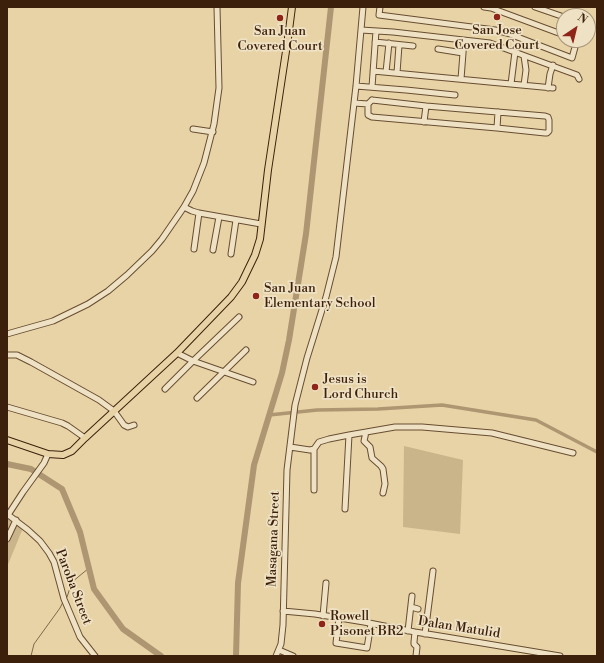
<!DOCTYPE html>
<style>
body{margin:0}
#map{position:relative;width:604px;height:663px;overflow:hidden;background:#e7d3a5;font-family:"Libre Bodoni",serif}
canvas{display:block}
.frame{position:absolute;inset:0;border:8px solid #3d200c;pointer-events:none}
.north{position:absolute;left:556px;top:8px;width:40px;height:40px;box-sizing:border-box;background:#efe2c4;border:1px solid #a8947a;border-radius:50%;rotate:35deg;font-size:11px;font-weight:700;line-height:16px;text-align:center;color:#3d200c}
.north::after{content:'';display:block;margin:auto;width:14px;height:18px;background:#8f2418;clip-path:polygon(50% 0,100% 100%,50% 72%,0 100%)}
</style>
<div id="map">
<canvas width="604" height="663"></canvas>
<div class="frame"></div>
<div class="north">N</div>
</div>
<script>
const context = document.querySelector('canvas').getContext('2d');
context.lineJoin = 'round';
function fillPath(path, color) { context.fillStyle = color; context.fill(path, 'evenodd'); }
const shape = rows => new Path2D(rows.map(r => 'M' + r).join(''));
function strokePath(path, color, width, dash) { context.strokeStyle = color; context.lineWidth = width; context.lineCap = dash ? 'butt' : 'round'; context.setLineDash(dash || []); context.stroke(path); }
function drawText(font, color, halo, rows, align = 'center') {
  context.font = font + ' "Libre Bodoni",serif'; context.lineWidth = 3.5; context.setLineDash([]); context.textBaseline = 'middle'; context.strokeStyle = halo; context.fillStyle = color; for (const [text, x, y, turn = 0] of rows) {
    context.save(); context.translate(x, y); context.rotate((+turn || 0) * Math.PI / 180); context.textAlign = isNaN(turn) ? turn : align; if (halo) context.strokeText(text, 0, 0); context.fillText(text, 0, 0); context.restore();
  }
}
fillPath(shape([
 [404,446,463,460,460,534,403,527],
 [7,517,23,528,7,567]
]), '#cab58b');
strokePath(shape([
 [67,597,72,582,89,568],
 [31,656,34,644,60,608,63,602]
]), '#806749', 1);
strokePath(shape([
 [269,415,317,410,378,409,442,405,536,420,597,452]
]), '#ad9671', 3.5);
strokePath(shape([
 [7,464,31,469,62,489,80,532,94,589,123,629,161,656],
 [236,656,238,583,254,465,282,373,289,340,306,234,331,7]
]), '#ad9671', 6);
const minor = shape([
 [380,7,379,15,495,30,507,33,572,58,577,40],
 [484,7,491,8,564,35],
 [535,7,564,17],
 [361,30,393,32,490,43,577,75,579,79],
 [375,42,413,46],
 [438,49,463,53],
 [524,56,526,70,524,85],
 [373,71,553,88],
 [386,72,389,43],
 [397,73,399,45],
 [461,79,464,40],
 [511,84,515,52],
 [356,86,406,90,455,95],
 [372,87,376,31],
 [548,88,550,74,553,65],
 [372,100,426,106,545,116,548,117,549,120,549,131,547,133,545,133,497,128,372,117,368,115,368,104,372,100],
 [354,103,368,104],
 [424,122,426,106],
 [497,128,498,112],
 [193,129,213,132],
 [184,207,192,211,199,213,261,224],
 [194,249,199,213],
 [213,250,219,217],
 [231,254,236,220],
 [7,334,21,330,53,321,88,304,108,291,127,275,152,251,162,239,184,207,193,191,204,163,214,124,219,88,217,7],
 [177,353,193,361,253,382],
 [7,355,17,355,31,362,99,400,114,411,124,425,128,427,134,425],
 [165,389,193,361,239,317],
 [197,398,246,350],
 [7,407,62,423,68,426,85,438],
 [366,432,364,441,370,447,372,458,381,466,383,469,385,484,383,493],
 [290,447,310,450,314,449,319,442,329,439,349,435,395,427,422,427,492,433,573,453],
 [314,490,314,449],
 [345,509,349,435],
 [7,514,28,530,40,541,49,553,54,562,64,599,80,637,95,656],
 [8,515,23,492,44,463,48,454],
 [7,539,16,520],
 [411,607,418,609],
 [283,611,315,614,364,622,415,632,446,637,560,656],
 [323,616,326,583],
 [339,618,336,643,367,648,371,624],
 [408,631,412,596],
 [415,632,414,642,414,644,417,647,416,656],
 [425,634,433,571],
 [279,650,293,656],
 [276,656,281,644,283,625,287,470,295,405,307,358,326,297,336,257,356,86,363,7]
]);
const major = shape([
 [7,440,48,454,63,455,72,451,85,438,177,353,231,297,242,282,255,255,260,239,268,170,288,38,292,7]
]);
strokePath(minor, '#684d32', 7);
strokePath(major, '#3d200c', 8);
strokePath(minor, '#efe2c4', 5);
strokePath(major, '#e7d3a5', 6);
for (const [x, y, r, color] of [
 [497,17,4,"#8f2418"],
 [280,18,4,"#8f2418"],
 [256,296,4,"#8f2418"],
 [315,387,4,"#8f2418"],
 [322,624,4,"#8f2418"]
]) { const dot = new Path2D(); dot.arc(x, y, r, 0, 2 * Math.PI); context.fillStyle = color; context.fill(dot); strokePath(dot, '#efe2c4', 1.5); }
drawText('13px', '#3d200c', '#efe2c4', [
 ["San Jose",497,31,"center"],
 ["Covered Court",497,46,"center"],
 ["San Juan",280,32,"center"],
 ["Covered Court",280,47,"center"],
 ["San Juan",264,289],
 ["Elementary School",264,304],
 ["Jesus is",323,380],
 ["Lord Church",323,395],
 ["Rowell",330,617],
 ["Pisonet BR2",330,632]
], 'left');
drawText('13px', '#3d200c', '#efe2c4', [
 ["Masagana Street",274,539,-88],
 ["Paroba Street",73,587,69],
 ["Dalan Matulid",459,628,9]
]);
</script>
